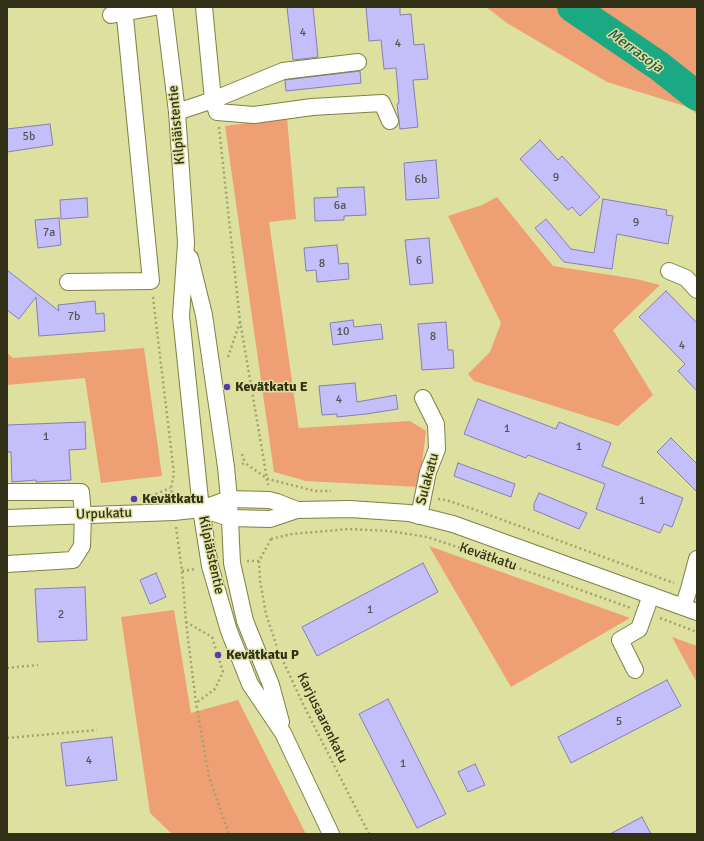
<!DOCTYPE html>
<meta charset="utf-8">
<style>
body{margin:0}
#map{position:relative;width:704px;height:841px;overflow:hidden;background:#dee09f;font-family:Signika,sans-serif}
canvas{display:block}
.frame{position:absolute;inset:0;border:8px solid #2f3016;pointer-events:none}
</style>
<div id="map">
<canvas width="704" height="841"></canvas>
<div class="frame"></div>
</div>
<script>
const context = document.querySelector('canvas').getContext('2d');
context.lineJoin = 'round';
function fillPath(path, color) { context.fillStyle = color; context.fill(path, 'evenodd'); }
const shape = rows => new Path2D(rows.map(r => 'M' + r).join(''));
function strokePath(path, color, width, dash) { context.strokeStyle = color; context.lineWidth = width; context.lineCap = dash ? 'butt' : 'round'; context.setLineDash(dash || []); context.stroke(path); }
function drawText(font, color, halo, rows, align = 'center') {
  context.font = font + ' Signika,sans-serif'; context.lineWidth = 3; context.setLineDash([]); context.textBaseline = 'middle'; context.strokeStyle = halo; context.fillStyle = color; for (const [text, x, y, turn = 0] of rows) {
    context.save(); context.translate(x, y); context.rotate((+turn || 0) * Math.PI / 180); context.textAlign = isNaN(turn) ? turn : align; if (halo) context.strokeText(text, 0, 0); context.fillText(text, 0, 0); context.restore();
  }
}
fillPath(shape([
 [486,7,697,7,697,115,691,108,607,82,507,23],
 [287,118,296,219,269,222,299,430,299,428,410,421,426,431,419,487,306,481,274,472,225,126],
 [497,197,553,266,636,279,660,285,613,330,653,395,618,426,474,381,468,374,490,352,501,323,448,216,482,205],
 [144,348,162,476,101,483,85,378,7,385,7,353,13,358],
 [429,546,630,618,511,687],
 [174,610,191,713,238,700,306,834,172,834,150,813,121,617],
 [672,637,697,646,697,683]
]), '#ee9f73');
strokePath(shape([
 [572,7,659,66,697,96]
]), '#1ba984', 30);
const building = shape([
 [287,7,313,7,318,57,293,60,287,7],
 [366,7,400,7,400,15,411,14,414,45,424,44,428,79,413,80,418,127,400,129,397,104,399,103,396,68,384,69,381,40,369,41,366,7],
 [360,71,361,83,286,91,285,81,285,80,360,71],
 [50,124,53,145,7,152,7,129,50,124],
 [540,140,558,160,562,156,600,197,580,216,572,207,568,210,520,159,540,140],
 [436,160,439,198,406,200,404,163,436,160],
 [364,187,366,215,344,216,344,220,315,221,314,198,338,197,337,188,364,187],
 [87,198,88,217,61,219,60,200,87,198],
 [603,199,667,210,666,215,673,216,668,244,617,234,612,269,564,262,535,228,546,219,571,249,594,253,603,199],
 [59,218,61,245,38,248,35,220,59,218],
 [429,238,433,283,410,285,405,240,429,238],
 [337,245,339,264,348,263,349,279,317,282,316,270,306,271,304,248,337,245],
 [7,270,59,311,58,305,95,301,96,314,104,313,105,331,39,336,36,297,19,319,7,310,7,270],
 [666,291,697,323,697,391,678,371,685,364,639,317,666,291],
 [353,320,354,327,381,324,383,339,364,341,333,345,330,323,353,320],
 [446,322,448,350,453,350,454,368,422,370,418,324,446,322],
 [355,383,357,402,396,395,398,409,366,414,337,417,337,414,322,415,319,386,355,383],
 [478,399,556,429,559,422,611,443,602,466,683,498,672,527,664,524,660,533,596,509,605,484,528,455,526,458,464,434,478,399],
 [85,422,86,449,69,450,71,480,36,482,36,480,12,482,11,452,7,452,7,425,85,422],
 [671,438,697,464,697,492,657,452,671,438],
 [458,463,515,484,511,497,454,476,458,463],
 [539,493,587,513,579,529,534,510,534,504,539,493],
 [423,563,438,592,317,656,302,627,423,563],
 [156,573,166,597,150,604,140,580,156,573],
 [85,587,87,640,38,642,35,589,85,587],
 [667,680,681,706,571,763,558,737,667,680],
 [388,699,446,814,417,828,359,714,388,699],
 [112,737,117,780,66,786,61,743,112,737],
 [475,764,485,785,468,792,458,772,475,764],
 [642,817,651,834,610,834,642,817]
]);
fillPath(building, '#c4befa');
strokePath(building, '#857eb5', 1);
const minor = shape([
 [164,7,177,112,186,243,181,316,201,509,210,566,229,631,250,684,283,733,331,834],
 [204,7,213,100,217,112,254,115,312,107,382,103,390,121],
 [111,15,155,7],
 [177,112,213,100,283,71,358,62],
 [190,258,204,315,226,467,229,499,232,563,245,621,271,685,281,722],
 [669,271,686,278,697,290],
 [68,282,151,281,124,7],
 [7,492,81,492,83,515,82,546,73,560,7,564],
 [201,509,230,518,270,519,297,510,350,509,409,513,453,524,697,612],
 [419,516,428,472,437,449,436,424,423,398],
 [7,518,174,512,201,509,229,499,269,500,277,502,297,510],
 [683,607,689,589,697,559],
 [635,670,620,640,639,629,651,595]
]);
strokePath(minor, '#7f8043', 18);
strokePath(shape([
 [219,127,240,321,268,485],
 [153,297,174,474,171,488,172,496],
 [228,357,240,322],
 [242,454,245,463],
 [242,464,245,463,268,479,315,491,331,491],
 [151,496,170,488],
 [438,499,446,500,473,509,674,583],
 [176,527,182,571,186,622,196,703,209,777,229,834],
 [271,539,292,534,349,529,389,531,427,537,482,555,631,608],
 [271,539,259,561,260,580,266,614,278,650,303,704,369,834],
 [247,561,259,561],
 [182,571,195,569],
 [660,618,697,632],
 [186,622,212,637,223,672,215,689,196,703],
 [7,668,38,665],
 [7,738,97,730]
]), '#a1a36f', 2.5, [2, 3]);
strokePath(minor, '#fff', 16);
for (const [x, y, r, color] of [
 [227,387,4,"#5a3ab2"],
 [134,499,4,"#5a3ab2"],
 [218,655,4,"#5a3ab2"]
]) { const dot = new Path2D(); dot.arc(x, y, r, 0, 2 * Math.PI); context.fillStyle = color; context.fill(dot); strokePath(dot, '#dee09f', 1.5); }
drawText('12px', '#54544f', null, [
 ["4",303,33],
 ["4",398,44],
 ["5b",29,137],
 ["9",556,178],
 ["6b",421,180],
 ["6a",340,206],
 ["9",636,223],
 ["7a",49,233],
 ["6",419,261],
 ["8",322,264],
 ["7b",74,317],
 ["10",343,332],
 ["8",433,337],
 ["4",682,346],
 ["4",339,400],
 ["1",507,429],
 ["1",46,437],
 ["1",579,447],
 ["1",642,501],
 ["1",370,610],
 ["2",61,615],
 ["5",619,722],
 ["4",89,761],
 ["1",403,764]
]);
drawText('14px', '#2f3016', '#dee09f', [
 ["Kilpiäistentie",177,125,-95],
 ["Sulakatu",428,479,-75],
 ["Urpukatu",104,514,-2],
 ["Kilpiäistentie",211,555,78],
 ["Kevätkatu",488,557,19],
 ["Karjusaarenkatu",322,718,64]
]);
drawText('bold 14px', '#2f3016', '#dee09f', [
 ["Kevätkatu E",235,387],
 ["Kevätkatu",142,499],
 ["Kevätkatu P",226,655]
], 'left');
drawText('italic 15px', '#275a4a', '#dee09f', [
 ["Merrasoja",635,51,36]
]);
</script>
